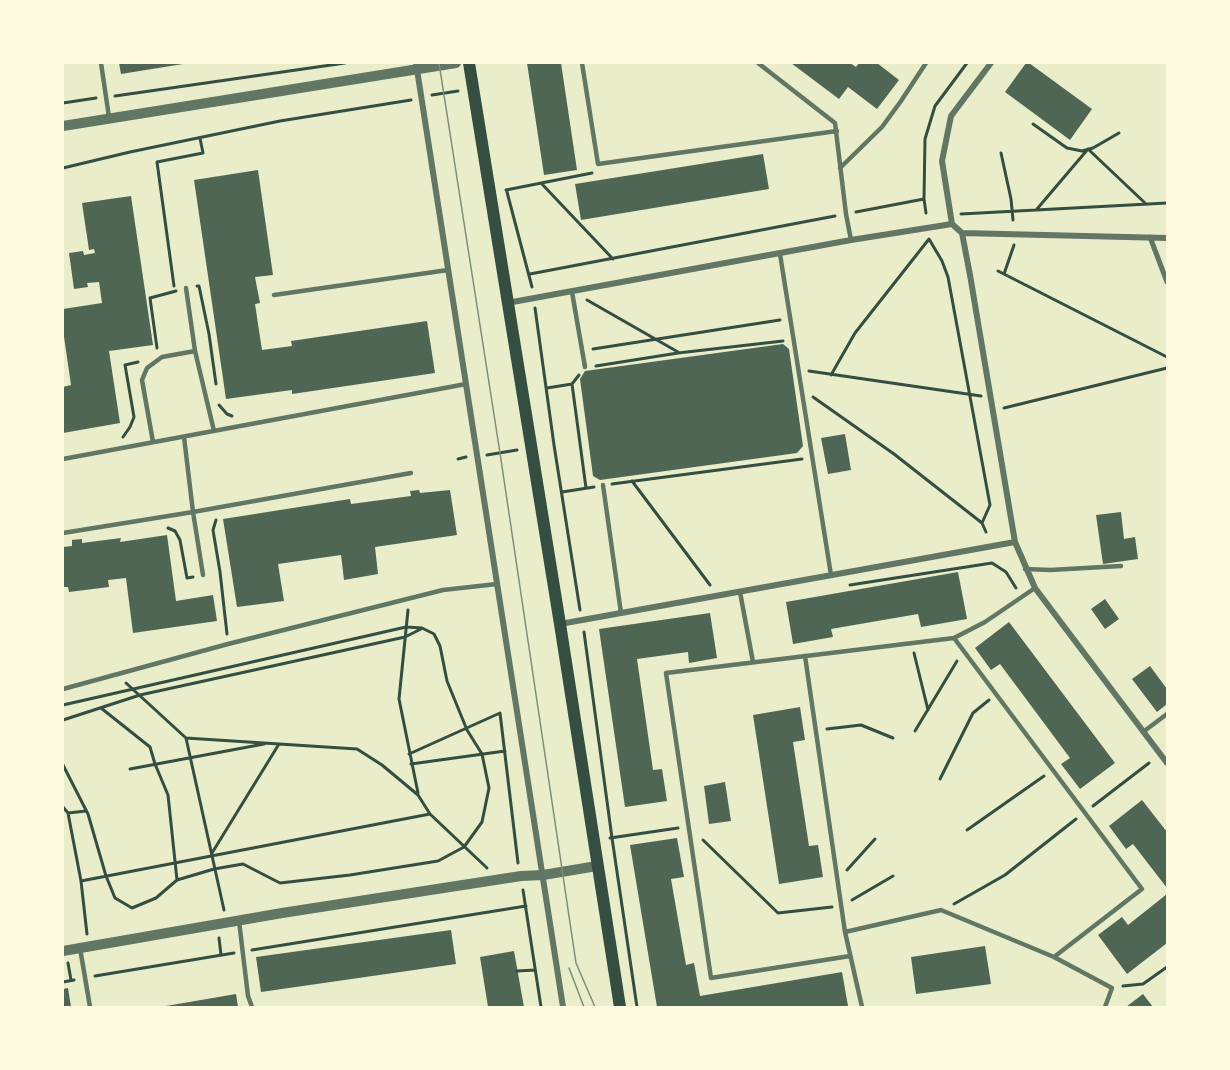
<!DOCTYPE html>
<style>
body{margin:0}
#map{position:relative;width:1230px;height:1070px;overflow:hidden;background:#e9edc9;font-family:"Fira Sans",sans-serif}
canvas{display:block}
.frame{position:absolute;inset:0;border:64px solid #fefae0;pointer-events:none}
</style>
<div id="map">
<canvas width="1230" height="1070"></canvas>
<div class="frame"></div>
</div>
<script>
const context = document.querySelector('canvas').getContext('2d');
context.lineJoin = 'round';
function fillPath(path, color) { context.fillStyle = color; context.fill(path, 'evenodd'); }
const shape = rows => new Path2D(rows.map(r => 'M' + r).join(''));
function strokePath(path, color, width, dash) { context.strokeStyle = color; context.lineWidth = width; context.lineCap = dash ? 'butt' : 'round'; context.setLineDash(dash || []); context.stroke(path); }
fillPath(shape([
 [119,63,183,63,183,64,121,74],
 [527,63,561,63,577,170,544,175],
 [791,63,850,63,856,67,859,63,877,63,899,80,877,109,848,87,839,99],
 [1026,63,1029,63,1092,109,1070,140,1005,92],
 [763,154,769,189,581,220,575,184],
 [258,170,273,275,255,277,260,303,255,304,262,350,292,346,291,341,427,321,435,373,292,394,292,390,226,399,194,180],
 [131,196,153,345,109,351,120,423,63,433,63,387,71,385,63,330,63,309,102,303,99,282,87,283,88,287,74,289,69,253,83,251,84,255,95,253,94,249,89,250,82,203],
 [783,344,789,349,803,446,797,453,600,480,593,476,580,379,585,371],
 [845,434,851,470,828,474,821,438],
 [419,490,420,493,450,490,457,535,375,547,378,574,344,580,341,555,278,564,284,601,237,607,223,519,350,499,351,504,411,496,410,491],
 [1121,512,1124,539,1135,537,1138,559,1103,564,1096,515],
 [167,535,176,601,213,595,217,621,133,633,126,578,108,580,109,587,69,592,68,587,63,587,63,547,72,546,72,540,82,539,82,543,121,538,120,542],
 [958,572,967,619,921,627,918,614,831,629,833,637,793,644,786,602],
 [1105,599,1119,619,1105,629,1091,609],
 [710,613,717,658,689,663,688,652,637,659,653,770,662,769,667,801,625,807,599,629],
 [1009,622,1115,763,1080,789,1061,764,1070,758,1067,754,1000,664,991,670,975,648],
 [1150,666,1167,689,1167,704,1157,712,1132,679],
 [800,707,805,740,793,742,809,846,818,845,823,877,779,884,753,715],
 [725,782,731,821,709,824,704,786],
 [1142,800,1167,832,1167,888,1133,844,1126,849,1109,826],
 [677,838,684,877,671,879,686,965,694,963,700,996,842,972,848,1006,657,1007,630,845],
 [1167,894,1167,943,1127,974,1098,935,1122,917,1128,925],
 [451,930,456,964,261,992,256,957],
 [985,946,991,984,916,994,911,957],
 [514,951,524,1007,488,1007,480,957],
 [68,988,71,1007,63,1007,63,989],
 [236,994,238,1007,166,1007,166,1006],
 [1143,994,1153,1007,1126,1007]
]), '#4f6655');
strokePath(shape([
 [432,95,458,91],
 [115,96,345,63],
 [63,103,96,98],
 [1033,124,1067,148,1082,151,1093,148,1119,133],
 [1001,153,1011,199,1013,220],
 [63,168,130,152,280,121,411,100],
 [541,183,613,259],
 [506,190,592,173],
 [507,192,532,287],
 [924,199,926,213],
 [1037,209,1088,149,1145,203],
 [856,212,924,199,925,139,935,106,967,63],
 [961,214,1167,203],
 [998,271,1167,357],
 [530,274,835,216],
 [1004,274,1014,245],
 [174,286,157,162,203,153,200,138],
 [197,286,199,286,209,334,216,384],
 [587,300,678,352],
 [535,308,554,445,580,610],
 [157,348,150,298,176,291],
 [593,349,780,320],
 [596,366,678,353,783,341],
 [809,371,981,396],
 [831,375,855,333,929,239,942,261,948,277,990,505,982,523],
 [572,384,586,488],
 [547,388,572,384,579,375],
 [813,397,894,454,982,523,986,532],
 [219,405,227,414,232,416],
 [1004,408,1167,368],
 [123,437,130,427,134,417,125,365,138,362],
 [487,455,517,450],
 [458,459,466,457],
 [632,481,710,585],
 [612,484,802,459],
 [562,492,594,487],
 [216,520,213,530,220,572,227,634],
 [168,528,175,531,180,540,187,578,193,577],
 [850,585,992,563,1006,572,1016,588],
 [408,610,399,699,418,793],
 [584,632,612,838,637,1007],
 [914,653,928,710],
 [126,683,186,738,224,910],
 [63,705,406,627,422,628,434,634,440,646,447,681,467,730,482,754,489,788,482,822,464,847,438,861,350,875,280,883,243,864,214,869,177,880],
 [63,720,140,695,405,637,421,629],
 [827,729,861,725,893,738],
 [915,731,957,661],
 [186,738,357,749,382,765,418,795,430,814,487,868],
 [409,754,500,713,518,863],
 [411,764,505,751],
 [63,765,88,814,106,876,115,898,132,908,156,898,177,880,168,795,155,764,150,747,101,708],
 [130,769,264,744],
 [940,779,973,713,989,700],
 [1093,806,1149,763],
 [63,807,68,813,86,811],
 [68,813,81,881,87,934],
 [967,830,1044,776],
 [610,838,678,828],
 [703,840,778,913,832,907],
 [212,853,279,744],
 [847,870,875,839],
 [81,881,430,814],
 [523,890,541,1007],
 [852,900,893,876],
 [954,904,1005,875,1076,819],
 [219,938,221,955],
 [252,950,526,906],
 [68,963,71,980],
 [517,971,535,970],
 [95,976,234,953],
 [63,982,74,980],
 [1123,986,1143,984,1167,967]
]), '#344e41', 3);
strokePath(shape([
 [101,63,109,117],
 [582,63,598,164,837,131],
 [758,63,835,123,846,214,851,240],
 [840,168,882,127,901,101,926,63],
 [780,254,831,575],
 [186,288,195,351,214,431],
 [572,292,585,367],
 [274,295,448,270],
 [184,437,193,512,203,575],
 [153,442,142,380,147,368,162,357,195,351],
 [63,459,466,384],
 [603,485,621,613],
 [63,533,193,512,411,473],
 [1025,569,1050,570,1121,566],
 [740,592,753,662],
 [954,638,1142,889,1054,957,1112,988,1105,1007],
 [805,656,845,932,862,1007],
 [63,689,228,644,443,590,497,584],
 [1143,732,1167,714],
 [239,921,248,996,252,1007],
 [845,932,941,910,1054,957],
 [80,948,90,1007],
 [850,956,711,978,666,673,954,638,985,622,1035,588]
]), '#617663', 4.5);
strokePath(shape([
 [1150,237,1167,282]
]), '#617663', 5);
strokePath(shape([
 [416,63,563,1007],
 [991,63,951,116,942,161,952,224,962,233,970,275,1015,542,1035,588,1167,763],
 [962,233,1167,238],
 [507,303,851,240,952,224],
 [560,624,1015,542]
]), '#617663', 6);
strokePath(shape([
 [63,126,456,63],
 [63,951,282,913,521,876,543,875,597,866]
]), '#617663', 10);
strokePath(shape([
 [469,63,560,624,620,1007]
]), '#344e41', 12);
strokePath(shape([
 [439,63,500,453,576,963,595,1007],
 [569,968,584,1007]
]), '#7c8e77', 1.5);
</script>
